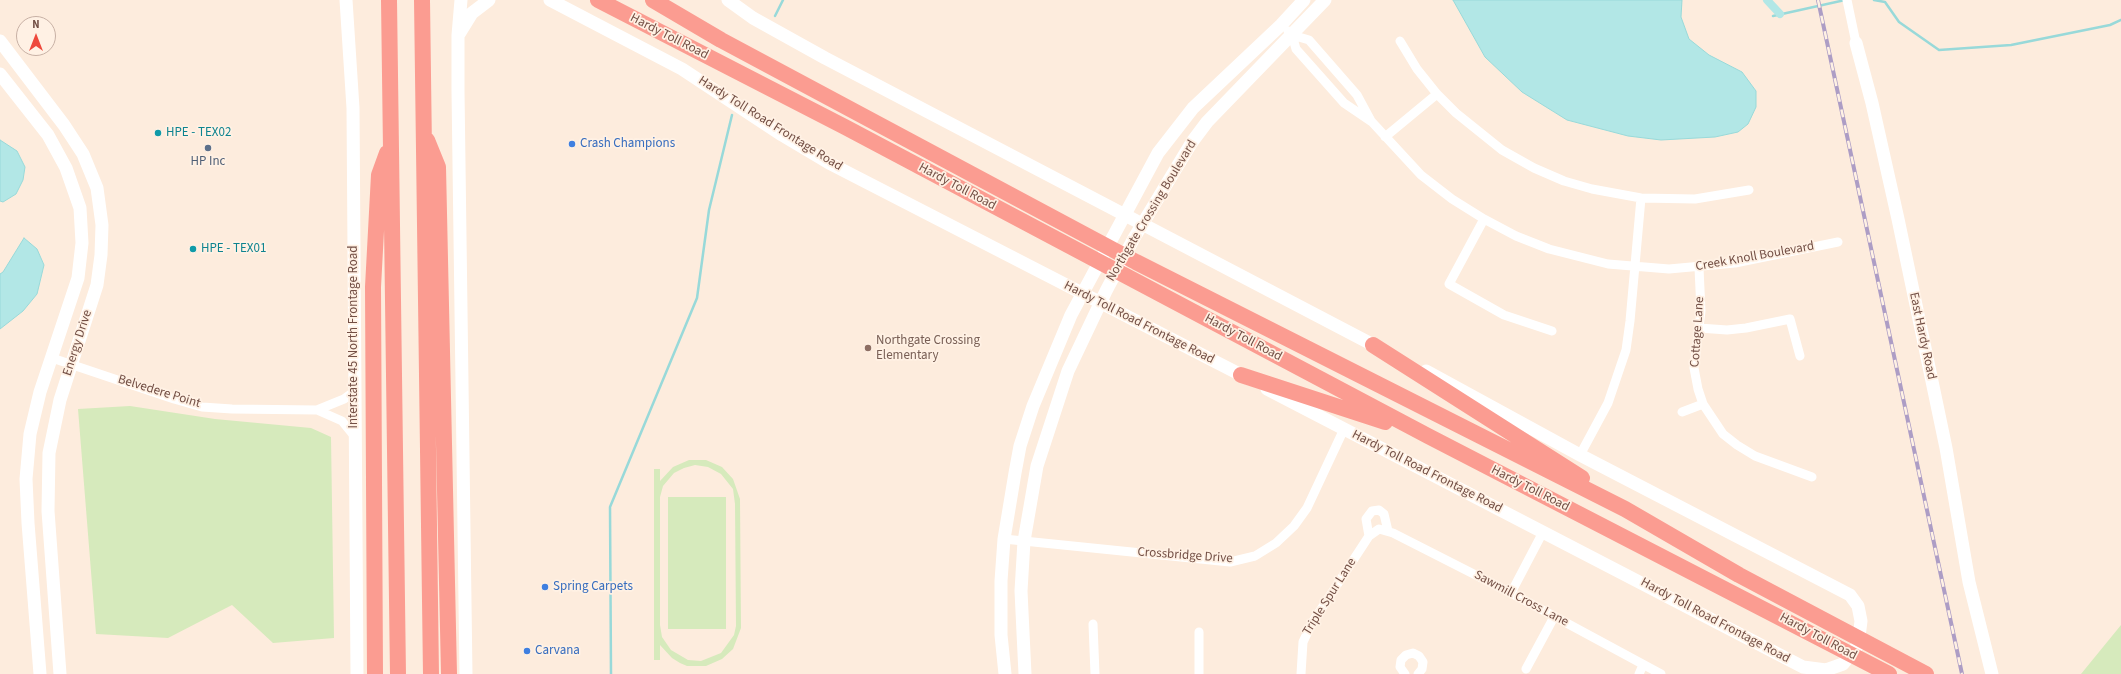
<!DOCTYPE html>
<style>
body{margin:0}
#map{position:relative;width:2121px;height:674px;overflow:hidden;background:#fdecdd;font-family:"Source Sans 3",sans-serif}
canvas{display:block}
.north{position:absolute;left:16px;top:16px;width:40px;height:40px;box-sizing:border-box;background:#fff1e4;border:1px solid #c7b0a4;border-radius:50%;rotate:0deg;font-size:11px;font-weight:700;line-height:16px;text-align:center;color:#734f45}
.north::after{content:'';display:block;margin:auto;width:14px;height:18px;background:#ee493c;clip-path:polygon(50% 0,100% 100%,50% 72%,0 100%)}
</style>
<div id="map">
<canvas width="2121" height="674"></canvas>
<div class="north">N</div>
</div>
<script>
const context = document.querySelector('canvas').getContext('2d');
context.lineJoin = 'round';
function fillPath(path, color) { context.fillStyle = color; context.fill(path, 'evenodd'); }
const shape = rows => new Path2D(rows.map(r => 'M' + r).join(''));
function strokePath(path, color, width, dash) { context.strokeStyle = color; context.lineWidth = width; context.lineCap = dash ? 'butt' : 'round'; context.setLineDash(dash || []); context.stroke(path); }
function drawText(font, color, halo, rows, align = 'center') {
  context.font = font + ' "Source Sans 3",sans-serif'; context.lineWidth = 3.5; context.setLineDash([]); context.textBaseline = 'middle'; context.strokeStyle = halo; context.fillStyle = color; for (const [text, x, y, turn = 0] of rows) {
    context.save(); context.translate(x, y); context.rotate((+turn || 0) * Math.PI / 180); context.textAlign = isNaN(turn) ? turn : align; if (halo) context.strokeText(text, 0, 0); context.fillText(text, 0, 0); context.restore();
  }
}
fillPath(shape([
 [130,406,215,419,311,428,331,437,334,638,273,643,232,605,168,638,96,634,78,409],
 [689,460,706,460,722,467,733,479,740,499,741,628,733,649,722,659,706,666,687,666,680,663,672,658,660,645,660,660,654,660,654,469,660,469,660,481,673,467],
 [695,465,708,467,721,474,733,489,735,504,736,626,734,635,721,653,701,661,688,660,671,650,662,637,660,625,660,497,663,486,674,473,684,468],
 [668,497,726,497,726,629,668,629],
 [2121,625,2121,674,2081,674]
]), '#d6eabc');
const water = shape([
 [1453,0,1682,0,1681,17,1689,39,1709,55,1742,72,1756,91,1756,107,1748,124,1738,132,1715,137,1661,140,1628,136,1567,120,1522,92,1485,57,1453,0],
 [0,140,17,151,25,167,23,180,16,194,3,202,0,201,0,140],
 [24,238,37,249,44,265,37,294,23,311,0,329,0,274,3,272,24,238]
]);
fillPath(water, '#b2e7e6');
strokePath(water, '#98d9d9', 1);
strokePath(shape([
 [1874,0,1885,2,1899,22,1939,50,2011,45,2110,25,2121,20],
 [775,16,783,0],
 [1773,16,1845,0],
 [611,674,610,507,697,298,709,210,732,115]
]), '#98d9d9', 2.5);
strokePath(shape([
 [1767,0,1780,14]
]), '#b2e7e6', 8);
strokePath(shape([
 [1847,0,1856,43],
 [1288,31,1292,35,1296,49,1344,103,1372,122,1421,175,1452,199,1484,219,1516,236,1549,249,1608,264,1669,269,1735,263,1838,242],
 [1292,35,1309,40,1357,95,1371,121],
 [1400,41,1417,69,1437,94,1456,113,1502,150,1534,168,1564,181,1592,189,1641,198,1695,199,1749,190],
 [1385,137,1437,94],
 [1484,219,1449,284,1504,315,1552,331],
 [1699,268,1701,311,1694,368,1698,389,1703,404,1723,434,1737,445,1755,456,1812,477],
 [1699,328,1727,330,1746,328,1790,319,1800,356],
 [52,358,174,399,202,407,232,409,317,410,342,421,355,437],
 [317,410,344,399,355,391],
 [1682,412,1703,404],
 [1580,455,1608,403,1626,350,1630,321,1641,198],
 [1369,536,1366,519,1372,511,1379,510,1384,514,1388,531],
 [1004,539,1230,562,1255,556,1276,543,1294,526,1307,508,1344,429],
 [1511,593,1543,532],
 [1093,624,1095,674],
 [1199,632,1199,674],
 [1526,669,1554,617],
 [1301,674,1303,642,1312,623,1369,536,1379,529,1393,533,1511,593,1661,674],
 [1405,674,1400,667,1401,660,1406,655,1413,653,1419,656,1423,662,1422,669,1418,674],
 [1639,674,1643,665]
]), '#fff', 9);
strokePath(shape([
 [346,0,353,108,357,674],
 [461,0,458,35,458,91,466,674],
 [550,0,682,69,782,135,829,163,1249,379],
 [728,0,753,18,825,58,1381,349],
 [459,34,472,13,489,0],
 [0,41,64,125,83,154,97,188,102,225,101,255,97,285,60,400,49,453,48,511,60,674],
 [1856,43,1872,103,1898,219,1946,448,1969,582,1992,674],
 [0,74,48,135,66,168,80,208,82,243,78,278,40,392,30,434,26,479,28,523,40,674],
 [1267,389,1803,667,1826,670,1843,664,1858,645,1861,621,1858,606,1850,595,1580,455,1426,371],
 [1005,674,1001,635,1001,581,1004,539,1015,473,1020,446,1033,406,1071,315,1158,153,1193,108,1281,25,1304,0],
 [1025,674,1021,591,1024,541,1037,466,1068,371,1106,291,1134,238,1192,142,1207,122,1325,0]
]), '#fff', 13);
strokePath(shape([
 [389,0,398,674],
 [422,0,431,674],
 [598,0,845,127,1428,436,1889,674],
 [653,0,721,40,1136,262,1625,509,1739,575,1926,674],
 [427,140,438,167,449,674],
 [1373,345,1582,478],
 [1241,375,1385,422],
 [375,674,373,287,379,175,387,153]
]), '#fb9c91', 16);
const rail = shape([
 [1818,0,1962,674]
]);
strokePath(rail, '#ad9dc5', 4);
strokePath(rail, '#fff1e4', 2.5, [8]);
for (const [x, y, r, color] of [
 [158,133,4,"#0f9aa8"],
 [572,144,4,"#3f7fe0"],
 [208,148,4,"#5c6f8a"],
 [193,249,4,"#0f9aa8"],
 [868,348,4,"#8d6e63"],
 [545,587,4,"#3f7fe0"],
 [527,651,4,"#3f7fe0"]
]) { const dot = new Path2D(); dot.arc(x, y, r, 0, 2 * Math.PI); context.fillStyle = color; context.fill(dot); strokePath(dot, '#fff1e4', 1.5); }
drawText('13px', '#734f45', '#fff1e4', [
 ["Hardy Toll Road",669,37,27],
 ["Hardy Toll Road Frontage Road",770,124,32],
 ["Hardy Toll Road",957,187,28],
 ["Northgate Crossing Boulevard",1152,211,-59],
 ["Creek Knoll Boulevard",1755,257,-10],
 ["Hardy Toll Road Frontage Road",1139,323,27],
 ["Cottage Lane",1698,332,-86],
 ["East Hardy Road",1922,336,78],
 ["Interstate 45 North Frontage Road",354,337,-90],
 ["Hardy Toll Road",1243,338,28],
 ["Energy Drive",78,343,-72],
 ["Belvedere Point",159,392,17],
 ["Hardy Toll Road Frontage Road",1427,472,27],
 ["Hardy Toll Road",1530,489,27],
 ["Crossbridge Drive",1185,556,4],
 ["Triple Spur Lane",1330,597,-58],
 ["Sawmill Cross Lane",1521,599,28],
 ["Hardy Toll Road Frontage Road",1715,621,28],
 ["Hardy Toll Road",1818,637,28]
]);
drawText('13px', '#0d838f', '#fff1e4', [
 ["HPE - TEX02",166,133],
 ["HPE - TEX01",201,249]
], 'left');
drawText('13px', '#366cbe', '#fff1e4', [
 ["Crash Champions",580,144],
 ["Spring Carpets",553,587],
 ["Carvana",535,651]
], 'left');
drawText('13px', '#4e5e75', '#fff1e4', [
 ["HP Inc",208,162]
]);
drawText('13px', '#785e54', '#fff1e4', [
 ["Northgate Crossing",876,341],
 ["Elementary",876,356]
], 'left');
</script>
